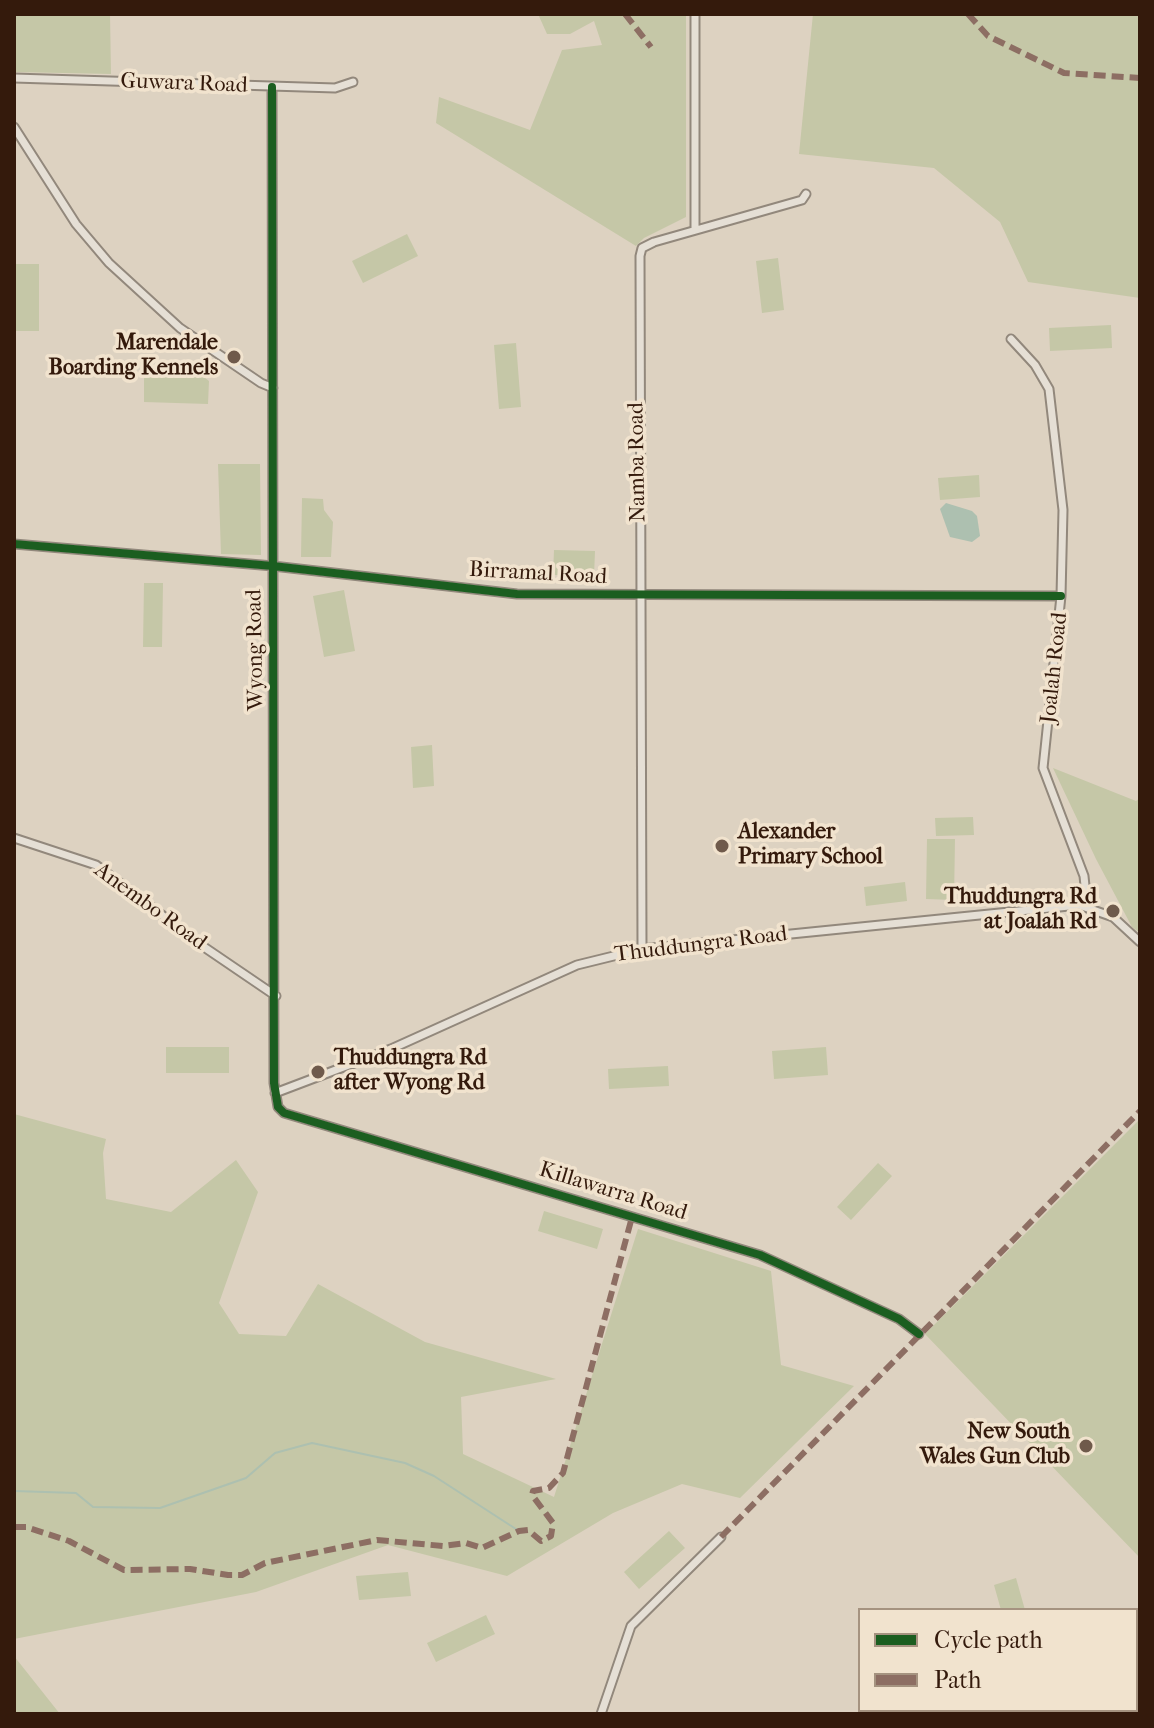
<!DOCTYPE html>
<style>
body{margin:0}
#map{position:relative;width:1154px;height:1728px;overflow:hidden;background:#ddd2c1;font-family:"IM FELL French Canon",serif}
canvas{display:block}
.frame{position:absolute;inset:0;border:16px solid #341a0c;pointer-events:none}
.legend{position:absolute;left:858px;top:1608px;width:280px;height:104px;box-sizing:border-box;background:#f1e3ce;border:2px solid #a59380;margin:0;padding:10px 14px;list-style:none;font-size:24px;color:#341a0c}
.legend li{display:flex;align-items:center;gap:16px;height:40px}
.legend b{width:40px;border:2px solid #a59380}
</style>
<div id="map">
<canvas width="1154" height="1728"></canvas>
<div class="frame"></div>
<ul class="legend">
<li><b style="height:10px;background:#1b5e20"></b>Cycle path</li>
<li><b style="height:10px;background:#8d6e63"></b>Path</li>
</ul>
</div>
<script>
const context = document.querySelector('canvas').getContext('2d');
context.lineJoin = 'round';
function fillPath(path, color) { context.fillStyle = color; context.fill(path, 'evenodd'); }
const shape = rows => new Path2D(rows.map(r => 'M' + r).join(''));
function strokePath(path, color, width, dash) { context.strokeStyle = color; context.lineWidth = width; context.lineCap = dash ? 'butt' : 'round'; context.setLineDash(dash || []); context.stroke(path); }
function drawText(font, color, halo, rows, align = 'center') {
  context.font = font + ' "IM FELL French Canon",serif'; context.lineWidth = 7; context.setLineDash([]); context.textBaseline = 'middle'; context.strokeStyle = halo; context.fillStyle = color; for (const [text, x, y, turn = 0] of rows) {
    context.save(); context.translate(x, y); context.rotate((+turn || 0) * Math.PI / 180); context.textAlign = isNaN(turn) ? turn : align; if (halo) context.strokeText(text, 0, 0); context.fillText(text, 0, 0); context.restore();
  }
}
fillPath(shape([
 [14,14,110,14,111,74,14,72],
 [538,14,686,14,686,217,644,238,636,246,436,123,439,97,530,130,562,50,602,45,594,21,570,34,547,34],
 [813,14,1140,14,1140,298,1028,282,1000,222,934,168,799,154],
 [407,234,418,256,363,283,352,261],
 [778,258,784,310,762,313,756,261],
 [14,264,39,264,39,331,14,331],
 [1111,325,1112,348,1050,351,1049,328],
 [516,343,521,407,499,409,494,345],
 [144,368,192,368,209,381,208,404,144,402],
 [218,464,260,464,261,555,221,554],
 [979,475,980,497,940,500,938,478],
 [302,498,323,499,324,510,333,522,331,557,301,557],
 [554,550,595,551,594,576,553,575],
 [144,583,163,583,162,647,143,647],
 [344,590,355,651,324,657,313,596],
 [432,745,434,786,413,788,411,747],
 [1053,768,1136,801,1140,798,1140,933,1132,927,1096,859],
 [973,817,974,835,936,836,935,818],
 [927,839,955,839,954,900,926,899],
 [905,882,907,901,866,906,864,887],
 [166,1047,229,1047,229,1073,166,1073],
 [826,1047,828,1075,774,1079,772,1051],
 [668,1066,669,1086,609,1089,608,1069],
 [14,1114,106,1139,103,1153,106,1199,171,1212,236,1160,258,1192,219,1303,239,1334,286,1336,318,1284,425,1342,556,1379,461,1397,463,1454,554,1497,638,1229,771,1271,781,1365,854,1386,740,1498,682,1484,613,1513,507,1576,388,1545,256,1592,14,1639],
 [1140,1119,1140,1558,925,1334],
 [878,1163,892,1176,851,1220,837,1207],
 [544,1211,603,1229,597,1249,538,1231],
 [669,1531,685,1548,639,1589,624,1572],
 [408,1572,411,1596,359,1600,356,1576],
 [1016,1578,1025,1610,1001,1610,994,1585],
 [486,1615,495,1634,436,1662,427,1643],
 [14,1656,60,1714,14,1714]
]), '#c5c7a7');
fillPath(shape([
 [946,503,972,511,977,516,980,536,972,542,950,537,940,509]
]), '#adc0b0');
strokePath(shape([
 [14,1491,76,1493,93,1507,160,1508,246,1478,275,1453,312,1443,405,1463,434,1476,519,1531]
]), '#adc0b0', 2);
const minor = shape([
 [14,78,335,88,353,82],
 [272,87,274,1083,278,1107,284,1113,760,1255,899,1319,919,1334],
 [14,127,76,224,109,263,180,328,261,383,273,388],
 [695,230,695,14],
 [1011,339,1035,365,1049,389,1063,510,1061,596,1043,768,1084,876,1087,906],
 [14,544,273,566,517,594,1061,596],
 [14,838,96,865,204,947,276,996],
 [642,949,640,256,642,248,654,242,802,200,806,194],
 [275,1093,391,1049,577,965,642,949,1079,905,1113,917,1140,942],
 [601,1714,631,1626,721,1537]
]);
strokePath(minor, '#92887c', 11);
strokePath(minor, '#e5dfd5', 7);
strokePath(shape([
 [625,14,651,47],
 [968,14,988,36,1064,73,1140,78],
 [14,1527,26,1527,69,1541,124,1570,190,1569,228,1575,242,1575,265,1563,377,1540,443,1546,466,1543,482,1548,519,1531,528,1530,541,1541,551,1536,553,1523,532,1495,533,1491,549,1488,563,1473,632,1217],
 [721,1537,1140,1111]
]), '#8d6e63', 6, [12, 6]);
strokePath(shape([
 [272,87,274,1083,278,1107,284,1113,760,1255,899,1319,919,1334],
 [14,544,273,566,517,594,1061,596]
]), '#1b5e20', 8);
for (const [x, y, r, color] of [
 [234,357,8,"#6f5a4b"],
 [722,846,8,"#6f5a4b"],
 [1113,911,8,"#6f5a4b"],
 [318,1072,8,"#6f5a4b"],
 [1086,1446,8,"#6f5a4b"]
]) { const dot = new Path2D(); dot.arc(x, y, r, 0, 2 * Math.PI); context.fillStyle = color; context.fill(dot); strokePath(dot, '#f1e3ce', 3); }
drawText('22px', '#341a0c', '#f1e3ce', [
 ["Guwara Road",184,84,2],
 ["Namba Road",638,462,-91],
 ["Birramal Road",538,574,3],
 ["Wyong Road",256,650,-91],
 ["Joalah Road",1055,668,-84],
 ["Anembo Road",150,907,36],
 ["Thuddungra Road",701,945,-7],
 ["Killawarra Road",613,1192,17]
]);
drawText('bold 22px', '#341a0c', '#f1e3ce', [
 ["Marendale",218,344],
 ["Boarding Kennels",218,369],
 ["Alexander",738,833,"left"],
 ["Primary School",738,858,"left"],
 ["Thuddungra Rd",1097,898],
 ["at Joalah Rd",1097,923],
 ["Thuddungra Rd",334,1059,"left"],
 ["after Wyong Rd",334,1084,"left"],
 ["New South",1070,1433],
 ["Wales Gun Club",1070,1458]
], 'right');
</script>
